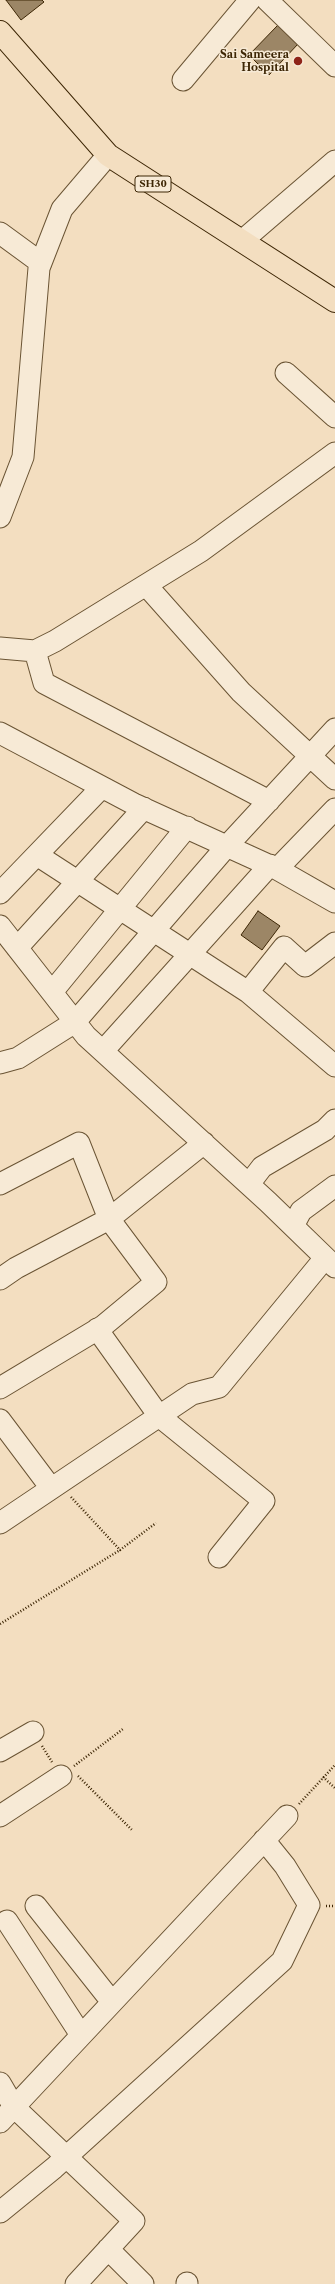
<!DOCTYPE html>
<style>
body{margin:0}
canvas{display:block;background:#f3dec0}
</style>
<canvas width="335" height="2284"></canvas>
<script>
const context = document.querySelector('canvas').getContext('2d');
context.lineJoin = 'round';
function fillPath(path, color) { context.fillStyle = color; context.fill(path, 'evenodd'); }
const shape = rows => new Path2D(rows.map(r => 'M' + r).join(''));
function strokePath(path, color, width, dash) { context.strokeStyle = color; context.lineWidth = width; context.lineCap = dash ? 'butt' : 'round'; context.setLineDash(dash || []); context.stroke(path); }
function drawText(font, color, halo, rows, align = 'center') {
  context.font = font + ' "Libre Caslon Text",serif'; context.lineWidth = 3; context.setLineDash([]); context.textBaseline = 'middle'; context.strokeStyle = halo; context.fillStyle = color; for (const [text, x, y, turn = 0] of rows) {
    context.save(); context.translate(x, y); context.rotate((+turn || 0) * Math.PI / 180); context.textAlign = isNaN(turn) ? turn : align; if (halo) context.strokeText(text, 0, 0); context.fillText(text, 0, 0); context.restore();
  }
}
const building = shape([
 [6,0,42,0,44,2,21,20,6,0],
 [278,25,298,44,269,75,249,55,278,25],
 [258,911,280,926,262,950,241,935,258,911]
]);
fillPath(building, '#9c8666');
strokePath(building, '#3d2605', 1);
const minor = shape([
 [267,0,335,66],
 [183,80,250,0],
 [0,233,41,263],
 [242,241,335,161],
 [286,373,335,417],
 [0,517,23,457,39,268,62,209,108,155],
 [146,585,241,692,335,779],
 [0,648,35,651,55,641,201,551,335,453],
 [35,651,44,683,269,801],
 [0,733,134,804,277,869,335,902],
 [37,855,248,992,335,1066],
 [277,869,335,809],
 [0,893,102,787],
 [0,926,86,1036,268,1202,335,1267],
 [17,948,144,808],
 [52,992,187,827],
 [248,992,284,947,305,966,335,943],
 [103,1051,270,865],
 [0,1063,18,1058,75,1022,227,846,335,729],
 [0,1184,79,1143,109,1219,16,1268,0,1279],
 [249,1184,262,1167,325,1130,335,1120],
 [293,1226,301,1211,335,1186],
 [97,1329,159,1416,264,1501,219,1557],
 [0,1388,103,1326,156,1282,109,1219,204,1143],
 [0,1420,51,1488],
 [0,1523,192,1394,219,1387,325,1258],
 [0,1751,33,1732],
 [0,1816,61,1776],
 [36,1906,112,2002],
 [7,1921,81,2035],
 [0,2083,14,2107,134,2221,76,2284],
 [0,2122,287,1816],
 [0,2212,54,2168,282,1961,309,1905,285,1866,264,1840],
 [108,2249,143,2284],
 [187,2284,187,2283]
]);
const major = shape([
 [0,32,108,155,335,301]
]);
strokePath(minor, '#6a5434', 23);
strokePath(major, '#3d2605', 24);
strokePath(shape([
 [71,1497,120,1550,156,1523],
 [0,1624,120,1550],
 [42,1746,52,1762],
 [74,1766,123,1729],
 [78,1776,132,1830],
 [323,1777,335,1788],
 [299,1804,335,1765],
 [326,1906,335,1906]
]), '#3d2605', 2.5, [1, 2]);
strokePath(minor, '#f7ead6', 21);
strokePath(major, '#f3dec0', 22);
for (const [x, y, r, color] of [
 [298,61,5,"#8f2418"]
]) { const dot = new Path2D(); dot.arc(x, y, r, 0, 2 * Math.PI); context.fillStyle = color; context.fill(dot); strokePath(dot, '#f7ead6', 1.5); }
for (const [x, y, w] of [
 [153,184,36]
]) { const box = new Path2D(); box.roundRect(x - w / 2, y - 8, w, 16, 3); context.fillStyle = '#f7ead6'; context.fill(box); strokePath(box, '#3d2605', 1); }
drawText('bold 10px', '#3d2605', null, [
 ["SH30",153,184]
]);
drawText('bold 11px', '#3d2605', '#f7ead6', [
 ["Sai Sameera",289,55],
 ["Hospital",289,68]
], 'right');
</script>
